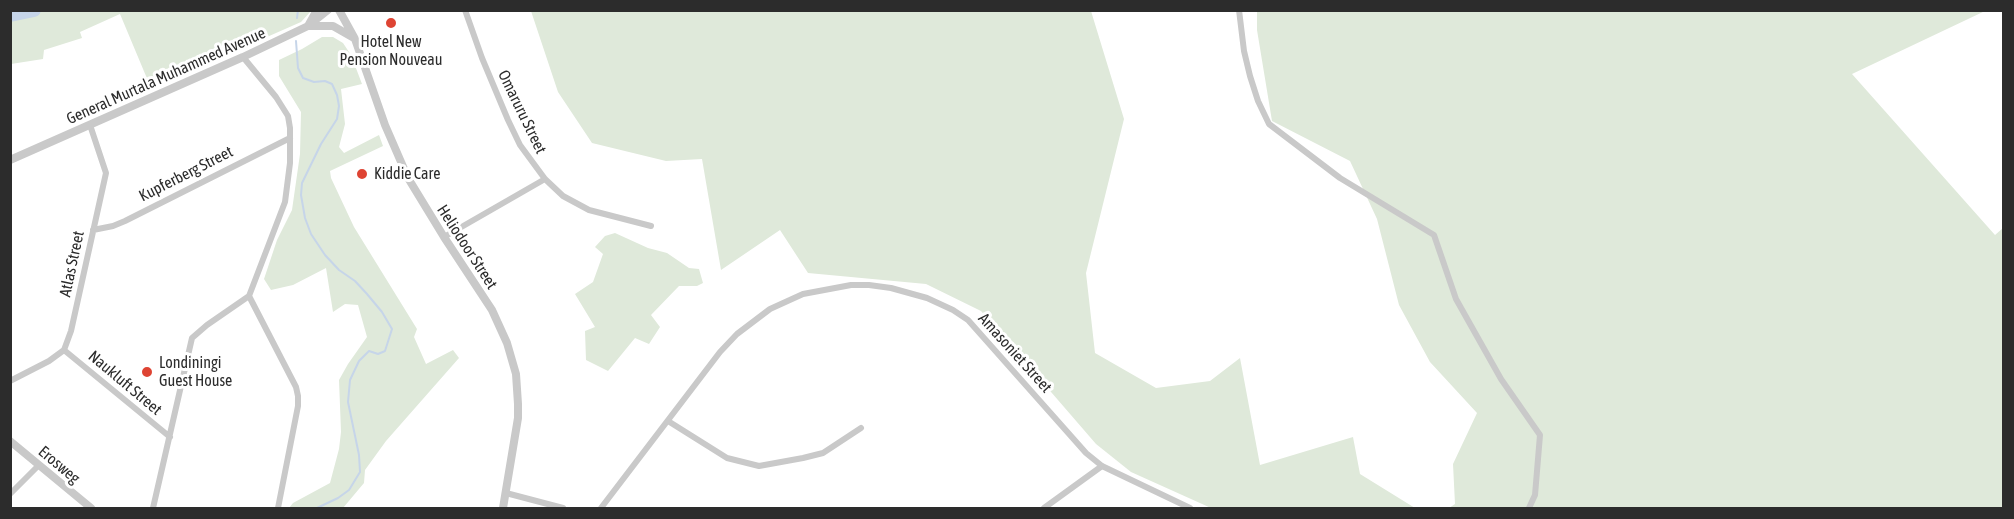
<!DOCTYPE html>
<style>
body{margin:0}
#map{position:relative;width:2014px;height:519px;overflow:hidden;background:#fff;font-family:"Asap Condensed",sans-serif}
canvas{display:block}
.frame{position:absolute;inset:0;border:12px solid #2c2c2c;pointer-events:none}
</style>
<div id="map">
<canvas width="2014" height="519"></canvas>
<div class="frame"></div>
</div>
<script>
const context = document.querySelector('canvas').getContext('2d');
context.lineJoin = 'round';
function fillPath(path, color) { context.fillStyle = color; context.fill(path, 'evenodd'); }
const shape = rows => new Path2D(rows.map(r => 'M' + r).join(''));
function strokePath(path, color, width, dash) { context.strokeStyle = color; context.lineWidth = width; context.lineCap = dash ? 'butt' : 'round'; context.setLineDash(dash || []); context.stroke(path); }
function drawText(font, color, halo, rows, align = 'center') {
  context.font = font + ' "Asap Condensed",sans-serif'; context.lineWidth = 6; context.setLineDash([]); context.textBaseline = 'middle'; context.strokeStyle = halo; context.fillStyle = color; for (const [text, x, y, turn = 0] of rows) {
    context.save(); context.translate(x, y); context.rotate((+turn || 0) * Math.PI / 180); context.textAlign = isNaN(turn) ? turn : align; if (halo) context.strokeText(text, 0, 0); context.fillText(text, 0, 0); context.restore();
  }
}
fillPath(shape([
 [11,10,311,10,311,11,301,22,151,88,120,14,80,32,82,38,44,50,43,59,11,64],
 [531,11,1091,11,1124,119,1086,273,1095,353,1156,388,1210,381,1240,358,1260,465,1353,437,1360,474,1415,508,1211,508,1131,472,1096,444,981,311,926,284,808,273,780,230,721,270,702,159,666,161,592,143,558,92],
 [1257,11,1985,11,1852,74,1995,235,2003,228,2003,508,1449,508,1455,504,1453,464,1477,413,1430,362,1399,305,1377,219,1350,161,1272,121,1257,30],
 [322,37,333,37,343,43,351,55,362,84,341,89,345,124,339,147,344,153,379,135,383,146,330,171,331,178,354,227,417,329,414,337,426,364,453,350,459,358,386,441,365,470,364,483,343,508,289,508,293,503,330,483,339,449,341,432,339,380,348,364,367,337,358,305,345,304,333,312,326,268,293,285,271,290,264,279,277,240,292,210,300,154,301,112,279,76,279,60,302,49],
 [615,233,648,248,667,253,689,268,699,269,703,283,697,286,679,286,651,315,660,327,649,344,635,338,608,371,586,360,585,331,595,327,575,294,593,282,603,254,595,247,605,236]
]), '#dfe9da');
strokePath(shape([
 [297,18,298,10],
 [296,41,298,68,303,78,314,82,325,81,332,84,337,95,339,106,337,119,321,144,302,183,301,195,305,218,311,234,325,255,339,270,355,281,367,294,382,312,392,329,385,351,378,354,369,351,359,361,350,380,348,402,359,455,360,472,349,490,338,498,317,508]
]), '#c6d5e9', 2);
strokePath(shape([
 [10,15,34,10]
]), '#c6d5e9', 14);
strokePath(shape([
 [465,10,482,58,508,120,520,145,545,179,563,196,589,210,651,226],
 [1239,10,1244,51,1250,76,1258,101,1269,124,1340,178,1434,235,1456,299,1501,379,1540,435,1535,495,1529,508],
 [93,230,113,226,125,221,290,138],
 [444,237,545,179],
 [249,296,296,387,298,396,298,406,278,508],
 [64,350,170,437],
 [10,381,49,361,64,350,71,331,106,173,90,125],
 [668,421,727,458,759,466,803,458,823,453,861,428],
 [506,493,563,508],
 [10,494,38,466],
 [153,508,192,338,207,325,249,296,285,202,290,163,290,128,288,116,276,97,243,57],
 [601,508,720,352,737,334,770,309,803,294,851,285,869,285,891,288,927,298,953,310,968,320,1086,453,1102,466,1190,508],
 [1044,508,1102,466]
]), '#c9c9c9', 6);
strokePath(shape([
 [317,10,308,26,333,26,354,38],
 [339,10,355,39,385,125,408,178,444,237,492,310,507,343,516,374,518,404,518,418,503,508],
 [10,160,243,57,308,26,328,10],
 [10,441,91,508]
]), '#c9c9c9', 8);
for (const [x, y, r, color] of [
 [391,23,6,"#de4433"],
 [362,174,6,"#de4433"],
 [147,372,6,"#de4433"]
]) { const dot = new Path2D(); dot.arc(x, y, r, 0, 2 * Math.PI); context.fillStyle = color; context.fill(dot); strokePath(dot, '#fff', 2); }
drawText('16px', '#2c2c2c', '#fff', [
 ["Hotel New",391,42,"center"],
 ["Pension Nouveau",391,60,"center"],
 ["Kiddie Care",374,174],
 ["Londiningi",159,363],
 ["Guest House",159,381]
], 'left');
drawText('16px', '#2c2c2c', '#fff', [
 ["General Murtala Muhammed Avenue",166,76,-24],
 ["Omaruru Street",522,112,64],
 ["Kupferberg Street",186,174,-27],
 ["Heliodoor Street",467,247,57],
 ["Atlas Street",72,264,-78],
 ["Amasoniet Street",1015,353,48],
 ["Naukluft Street",125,383,40],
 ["Erosweg",59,465,40]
]);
</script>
